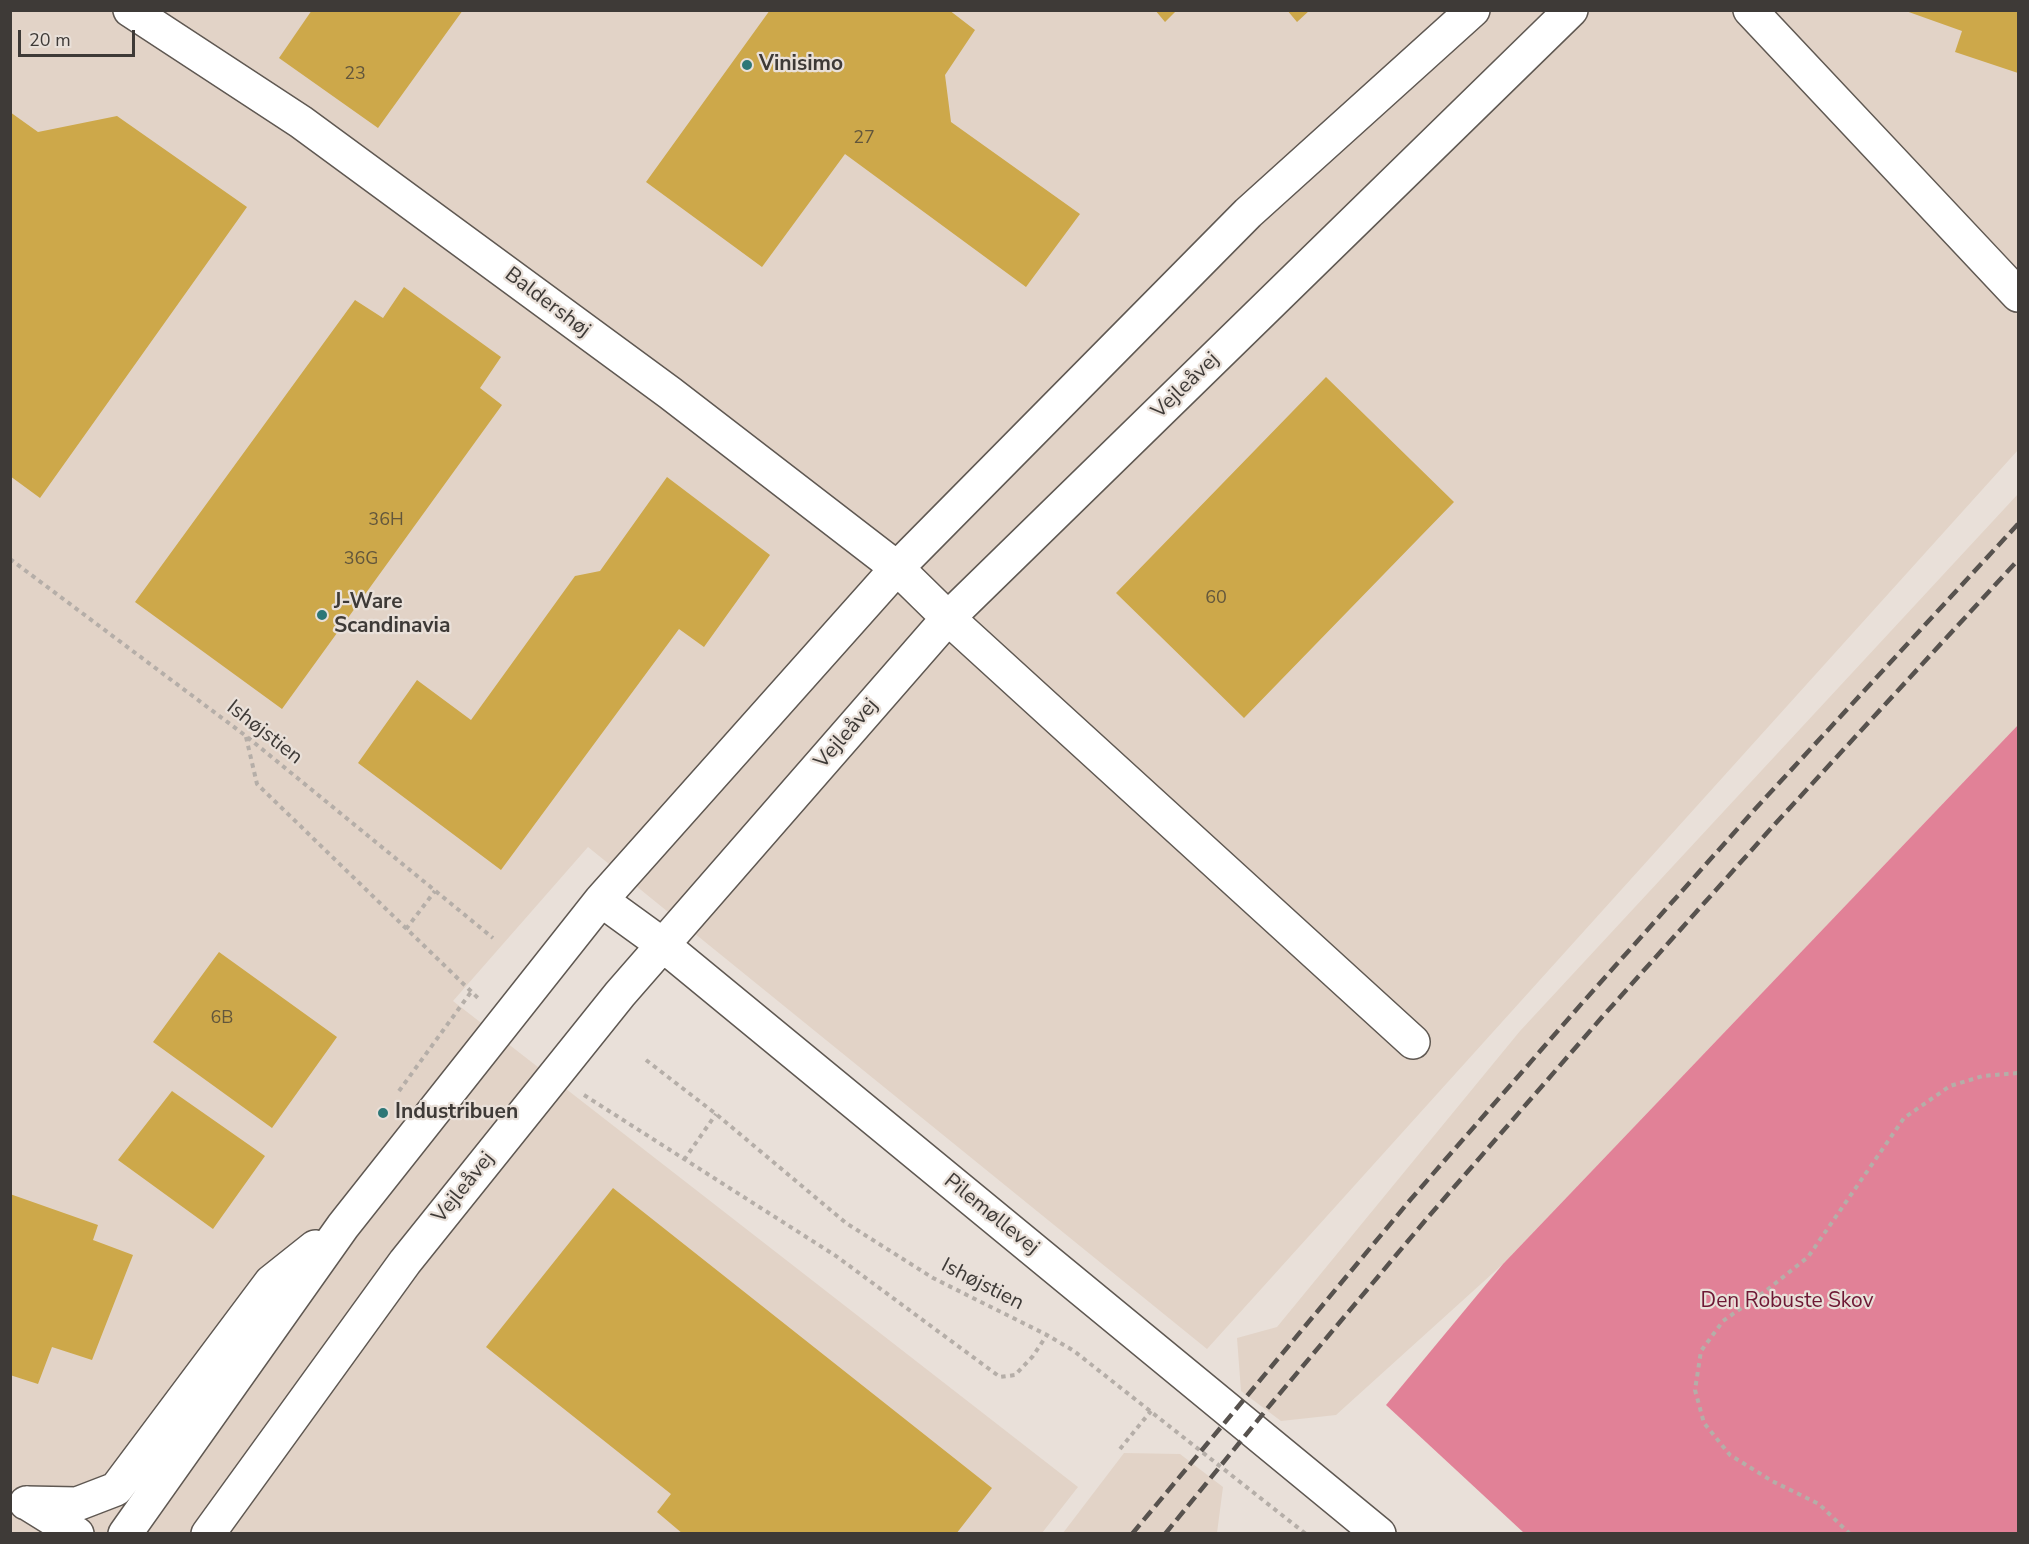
<!DOCTYPE html>
<meta charset="utf-8">
<style>
body{margin:0}
#map{position:relative;width:2029px;height:1544px;overflow:hidden;background:#e9e0d9;font-family:"Nunito Sans",sans-serif}
canvas{display:block}
.frame{position:absolute;inset:0;border:12px solid #3e3a37;pointer-events:none}
.scale{position:absolute;left:18px;top:30px;width:117px;height:27px;box-sizing:border-box;border:3px solid #3e3a37;border-top:0;padding-left:8px;font-size:18px;line-height:21px;white-space:nowrap;color:#3e3a37;-webkit-text-stroke:4px #e9e0d9;paint-order:stroke}
</style>
<div id="map">
<canvas width="2029" height="1544"></canvas>
<div class="frame"></div>
<div class="scale">20 m</div>
</div>
<script>
const context = document.querySelector('canvas').getContext('2d');
context.lineJoin = 'round';
function fillPath(path, color) { context.fillStyle = color; context.fill(path, 'evenodd'); }
const shape = rows => new Path2D(rows.map(r => 'M' + r).join(''));
function strokePath(path, color, width, dash) { context.strokeStyle = color; context.lineWidth = width; context.lineCap = dash ? 'butt' : 'round'; context.setLineDash(dash || []); context.stroke(path); }
function drawText(font, color, halo, rows, align = 'center') {
  context.font = font + ' "Nunito Sans",sans-serif'; context.lineWidth = 4.5; context.setLineDash([]); context.textBaseline = 'middle'; context.strokeStyle = halo; context.fillStyle = color; for (const [text, x, y, turn = 0] of rows) {
    context.save(); context.translate(x, y); context.rotate((+turn || 0) * Math.PI / 180); context.textAlign = isNaN(turn) ? turn : align; if (halo) context.strokeText(text, 0, 0); context.fillText(text, 0, 0); context.restore();
  }
}
fillPath(shape([
 [10,11,2018,11,2018,450,1207,1349,588,847,453,1001,1078,1487,1042,1533,11,1533],
 [2018,494,2018,725,1503,1264,1336,1415,1281,1421,1241,1391,1237,1338,1277,1327,1520,1031],
 [1124,1453,1180,1454,1223,1487,1217,1533,1063,1533]
]), '#e2d3c7');
fillPath(shape([
 [2018,725,2018,1533,1524,1533,1386,1405,1503,1264]
]), '#e18197');
fillPath(shape([
 [312,10,463,10,378,128,279,58],
 [770,10,949,10,975,30,945,75,951,122,1080,214,1026,287,845,154,762,267,646,182],
 [1155,10,1177,10,1165,22],
 [1287,10,1310,10,1297,22],
 [1903,10,2018,10,2018,73,1955,52,1962,31],
 [10,112,38,132,117,116,247,207,40,498,10,476],
 [404,287,501,357,480,388,502,405,282,709,135,602,355,300,383,318],
 [1326,377,1454,502,1244,718,1116,593],
 [667,477,770,555,704,647,679,629,501,870,358,763,417,680,471,720,575,576,600,571],
 [219,952,337,1037,272,1128,153,1042],
 [172,1091,265,1156,213,1229,118,1160],
 [613,1188,992,1488,956,1534,683,1534,657,1512,671,1494,486,1347],
 [10,1194,98,1225,93,1240,133,1255,92,1360,52,1347,38,1384,10,1375]
]), '#cda84a');
const minor = shape([
 [130,10,301,122,670,393,897,568,948,618,1413,1042],
 [1750,10,2018,295],
 [601,900,663,945,1379,1534],
 [26,1503,77,1504,116,1489,271,1282,315,1247],
 [27,1503,77,1534],
 [125,1534,343,1226,601,900,897,568,1248,213,1473,10],
 [208,1534,405,1262,620,994,948,618,1571,10]
]);
strokePath(minor, '#5f5852', 36);
strokePath(shape([
 [10,559,246,736,493,938],
 [246,737,257,784,478,998],
 [406,929,435,891],
 [646,1060,716,1114,846,1223,933,1278,1047,1335,1074,1351,1306,1534],
 [399,1091,471,992],
 [584,1095,836,1256,1000,1377,1015,1375,1033,1356,1047,1335],
 [684,1160,716,1114],
 [1120,1449,1151,1411],
 [1850,1534,1819,1504,1772,1481,1730,1455,1704,1423,1695,1390,1701,1351,1723,1321,1767,1290,1808,1257,1904,1118,1950,1086,1983,1076,2018,1073]
]), '#b5aea8', 4, [4.5, 4.5]);
strokePath(minor, '#fff', 33);
strokePath(shape([
 [1132,1534,1411,1199,1583,1002,1757,807,2018,524],
 [1165,1534,1271,1404,1429,1216,1603,1016,1775,824,2018,560]
]), '#57524e', 4.5, [12, 6]);
for (const [x, y, r, color] of [
 [747,65,6,"#2d7777"],
 [322,615,6,"#2d7777"],
 [383,1113,6,"#2d7777"]
]) { const dot = new Path2D(); dot.arc(x, y, r, 0, 2 * Math.PI); context.fillStyle = color; context.fill(dot); strokePath(dot, '#e9e0d9', 2); }
drawText('18px', '#62563c', null, [
 ["23",355,75],
 ["27",864,139],
 ["36H",386,521],
 ["36G",361,560],
 ["60",1216,599],
 ["6B",222,1019]
]);
drawText('bold 21px', '#3e3a37', '#e9e0d9', [
 ["Vinisimo",759,65],
 ["J-Ware",334,603],
 ["Scandinavia",334,627],
 ["Industribuen",395,1113]
], 'left');
drawText('21px', '#3e3a37', '#e9e0d9', [
 ["Baldershøj",547,303,37],
 ["Vejleåvej",1186,386,-44],
 ["Ishøjstien",264,733,38],
 ["Vejleåvej",847,734,-49],
 ["Vejleåvej",464,1188,-51],
 ["Pilemøllevej",991,1215,39],
 ["Ishøjstien",982,1285,27]
]);
drawText('21px', '#6d1834', '#e9e0d9', [
 ["Den Robuste Skov",1787,1302]
]);
</script>
